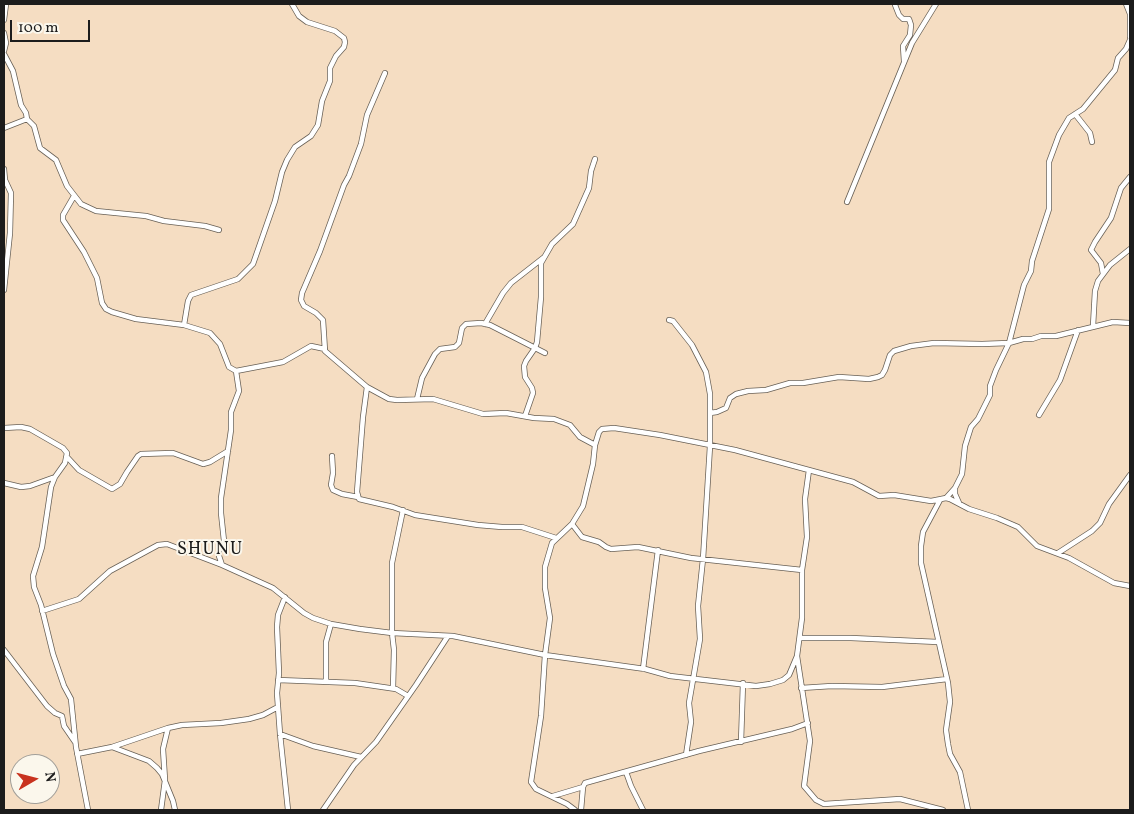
<!DOCTYPE html>
<style>
body{margin:0}
#map{position:relative;width:1134px;height:814px;overflow:hidden;background:#f5ddc2;font-family:Vollkorn,serif}
canvas{display:block}
.frame{position:absolute;inset:0;border:5px solid #1c1c1c;pointer-events:none}
.north{position:absolute;left:10px;top:754px;width:50px;height:50px;box-sizing:border-box;background:#fbf7ec;border:1px solid #a29f99;border-radius:50%;rotate:82deg;font-size:14px;font-weight:700;line-height:20px;text-align:center;color:#1c1c1c}
.north::after{content:'';display:block;margin:auto;width:18px;height:22px;background:#c8321e;clip-path:polygon(50% 0,100% 100%,50% 72%,0 100%)}
.scale{position:absolute;left:10px;top:20px;width:80px;height:22px;box-sizing:border-box;border:2px solid #1c1c1c;border-top:0;padding-left:6px;font-size:15px;line-height:18px;white-space:nowrap;color:#1c1c1c;-webkit-text-stroke:4px #fbf7ec;paint-order:stroke}
</style>
<div id="map">
<canvas width="1134" height="814"></canvas>
<div class="frame"></div>
<div class="north">N</div>
<div class="scale">100 m</div>
</div>
<script>
const context = document.querySelector('canvas').getContext('2d');
context.lineJoin = 'round';
const shape = rows => new Path2D(rows.map(r => 'M' + r).join(''));
function strokePath(path, color, width, dash) { context.strokeStyle = color; context.lineWidth = width; context.lineCap = dash ? 'butt' : 'round'; context.setLineDash(dash || []); context.stroke(path); }
function drawText(font, color, halo, rows, align = 'center') {
  context.font = font + ' Vollkorn,serif'; context.lineWidth = 4; context.setLineDash([]); context.textBaseline = 'middle'; context.strokeStyle = halo; context.fillStyle = color; for (const [text, x, y, turn = 0] of rows) {
    context.save(); context.translate(x, y); context.rotate((+turn || 0) * Math.PI / 180); context.textAlign = isNaN(turn) ? turn : align; if (halo) context.strokeText(text, 0, 0); context.fillText(text, 0, 0); context.restore();
  }
}
const street = shape([
 [896,4,895,5,899,15,903,19,909,19,911,25,910,35,903,46,904,61],
 [1126,4,1130,14,1130,37],
 [4,20,6,4],
 [4,33,6,43,4,51],
 [4,54,13,71,21,105,26,113,27,119,34,126,40,148,56,160,67,186,81,204,96,211,146,216,164,221,205,226,219,230],
 [385,73,367,115,361,144,349,176,344,185,320,251,302,293,301,300,304,306,316,313,323,320,325,351,367,387,389,399,397,400,433,399,483,414,506,413,534,418,554,419,570,425,580,437,595,445],
 [1075,114,1090,133,1092,142],
 [4,128,27,119],
 [4,169,5,180,11,193,10,233,4,290],
 [74,196,63,215,63,220,84,252,97,278,102,303,106,309,112,312,136,319,184,325,210,333,220,344,229,367,236,371,283,362,311,346,325,349],
 [847,202,912,43,936,4],
 [1103,274,1101,263,1091,250,1095,242,1111,218,1121,188,1130,177],
 [669,320,673,321,692,345,706,372,710,394,710,446,703,559,698,606,700,639,689,703,691,722,686,755],
 [485,324,503,293,511,283,543,258],
 [184,325,188,301,191,295,238,279,253,264,275,201,282,172,287,160,295,147,311,136,318,125,322,101,330,81,330,68,336,56,344,47,345,42,344,38,335,31,307,22,299,16,292,4],
 [1093,326,1095,291,1098,281,1110,265,1130,249],
 [367,387,363,417,357,492,359,499,393,507,415,515,478,525,502,527,522,527,556,538],
 [417,399,422,378,435,354,440,349,455,347,459,343,462,328,466,324,481,323,490,325,545,353],
 [710,413,717,412,726,408,730,398,736,394,748,391,766,390,790,383,803,383,839,377,869,379,878,377,882,375,885,370,890,355,894,351,911,346,934,343,982,344,1009,343,1023,339,1032,339,1041,336,1056,336,1113,322,1130,323],
 [1039,415,1060,380,1078,330],
 [525,416,533,393,532,388,525,377,524,366,526,361,535,348,537,342,541,297,541,263,552,244,573,224,589,188,591,171,595,159],
 [4,428,21,427,30,429,63,448,67,453,65,463,55,477,51,487,42,547,33,576,34,587,41,605,53,654,64,686,71,699,76,747,88,810],
 [332,456,333,473,331,485,333,490,342,494,358,497],
 [67,457,79,470,112,489,120,484,127,472,138,456,141,454,173,453,203,464,210,462,228,451],
 [809,470,805,499,807,537,802,570,802,618,797,656,810,741,804,786,816,800,824,804,900,799,943,810],
 [4,483,21,487,30,486,55,477],
 [955,488,955,494,959,503],
 [946,498,955,488,962,474,965,446,971,427,978,419,990,395,990,386,996,370,1009,343,1024,285,1031,271,1032,261,1049,209,1049,162,1059,135,1069,118,1083,109,1115,70,1118,58,1126,49,1130,40],
 [940,500,923,532,921,546,921,563,948,683,950,702,946,730,948,744,950,754,960,772,968,810],
 [572,524,582,537,599,542,606,547,611,549,638,547,691,558,802,570],
 [1058,553,1092,531,1100,523,1109,504,1130,475],
 [222,565,219,556,219,551,224,541,221,513,221,498,231,430,231,412,239,391,236,371],
 [285,597,278,615,277,627,279,673,277,693,280,734,288,810],
 [42,611,79,599,110,571,158,545,167,544,222,565,273,588,304,613,313,618,331,624,360,629,392,633,453,636,545,655,645,669,670,676,756,686,770,684,783,680,789,675,797,656],
 [801,638,851,638,938,642],
 [4,650,47,706,55,713,62,716,64,726,75,742],
 [643,669,658,550],
 [278,680,355,683,396,689,408,696],
 [326,681,326,642,331,624],
 [393,688,394,650,392,633,392,563,403,510],
 [801,688,832,686,882,687,947,679],
 [280,734,313,746,361,757],
 [741,742,743,683],
 [112,747,168,728],
 [77,754,112,747,149,761,157,768,162,774,173,801,175,810],
 [626,772,631,786,643,810],
 [553,796,583,787],
 [161,810,165,780,163,749,168,728,182,725,221,723,249,719,263,715,278,707],
 [323,810,354,765,376,742,416,685,448,636],
 [575,810,567,804,536,789,531,782,541,716,545,655,550,618,545,588,545,567,552,543,572,524,583,506,593,464,595,445,599,432,602,429,614,428,660,435,735,450,853,482,879,496,894,495,931,501,946,498,950,499,969,509,997,518,1018,527,1037,546,1069,558,1114,583,1130,586],
 [581,810,583,787,585,783,699,751,792,729,808,723]
]);
strokePath(street, '#686056', 6);
strokePath(street, '#fff', 4.5);
context.letterSpacing = '1px';
drawText('18px', '#1c1c1c', '#fbf7ec', [
 ["SHUNU",210,551]
]);
context.letterSpacing = '0px';
</script>
